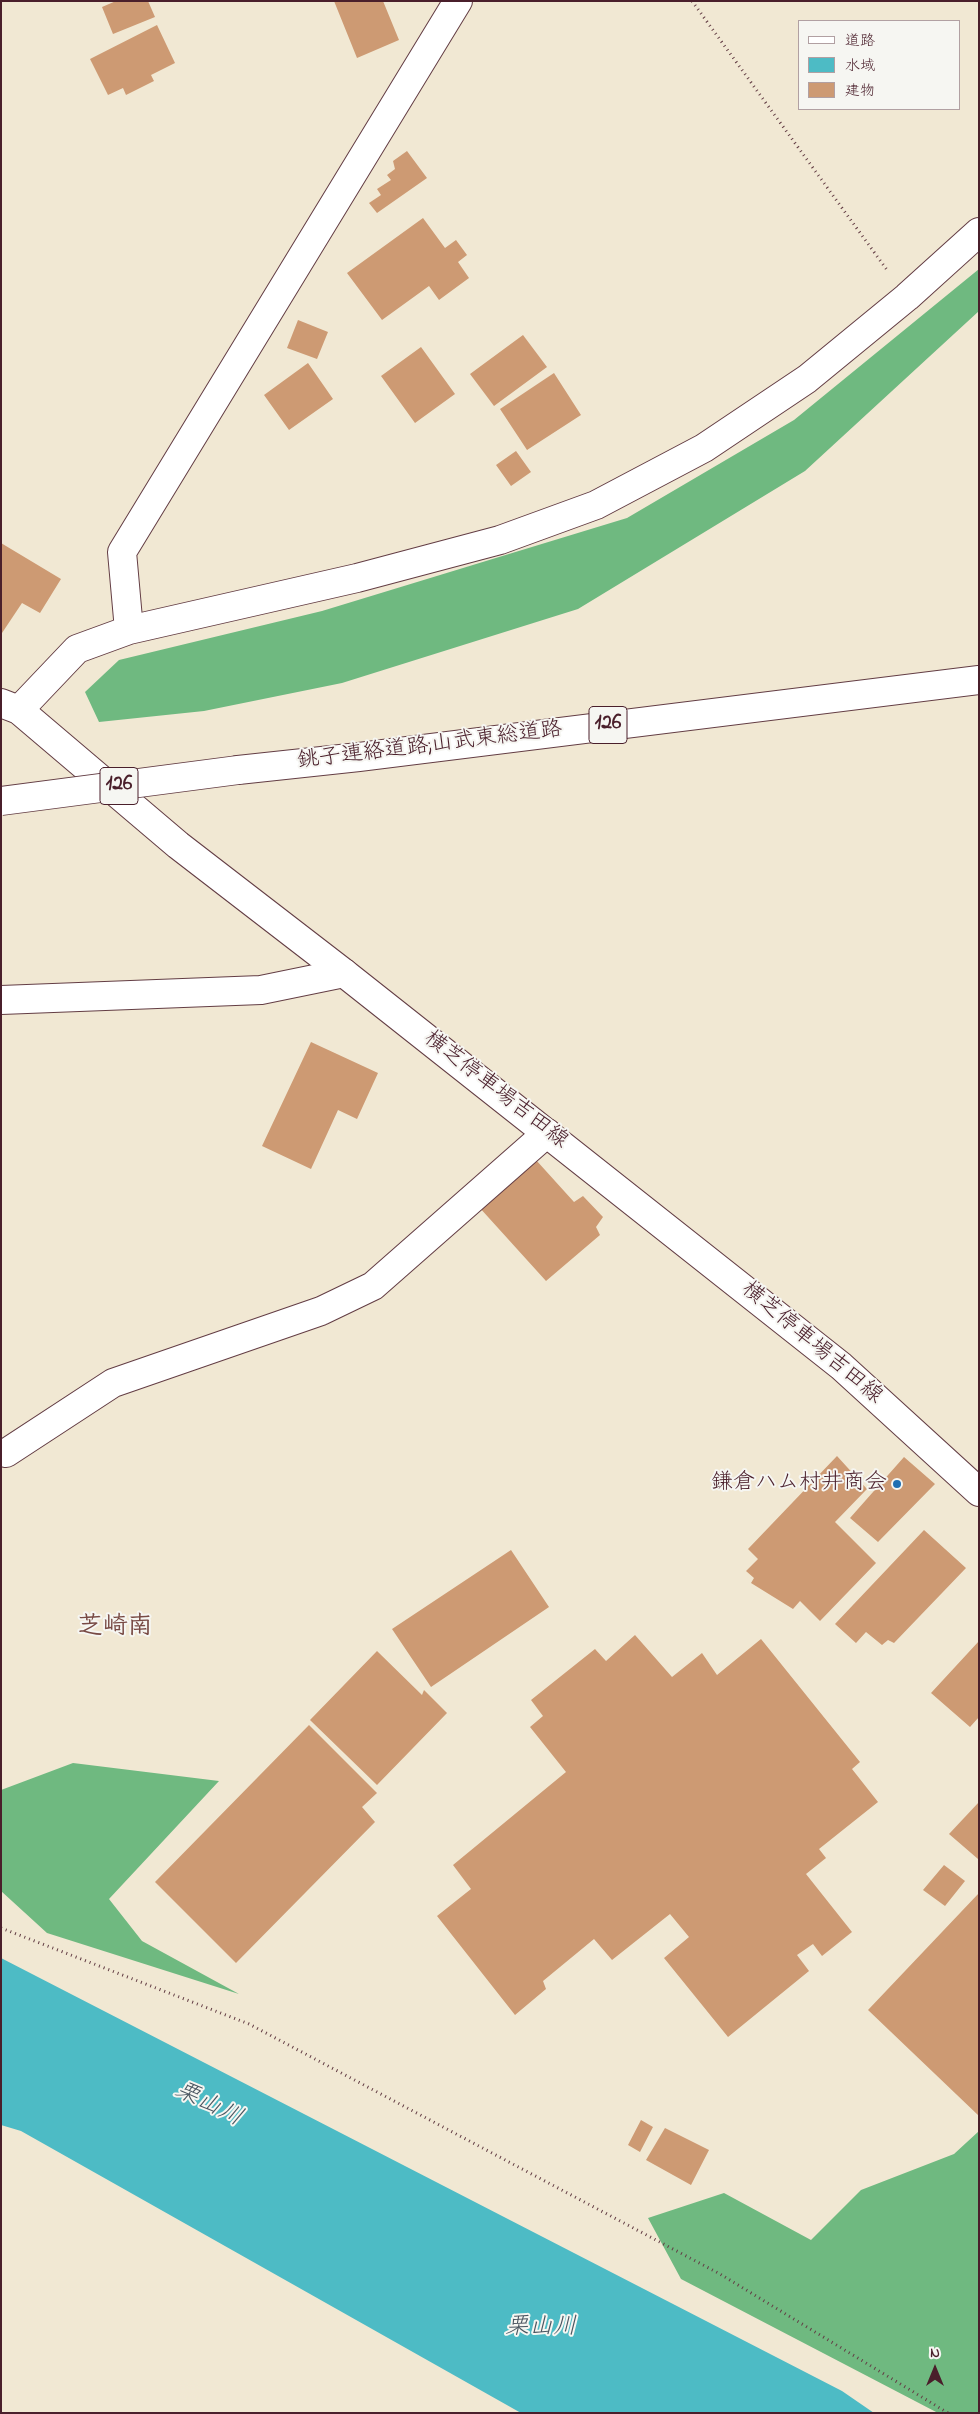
<!DOCTYPE html>
<meta charset="utf-8">
<style>
body{margin:0}
#map{position:relative;width:980px;height:2414px;overflow:hidden;background:#f1e8d3;font-family:"Indie Flower","Klee One",sans-serif}
canvas{display:block}
.frame{position:absolute;inset:0;border:2px solid #4a1f2b;pointer-events:none}
.legend{position:absolute;left:798px;top:20px;width:162px;height:90px;box-sizing:border-box;background:#f6f6f2;border:1px solid #b1a0a2;margin:0;padding:6px 9px;list-style:none;font-size:15px;color:#4a1f2b}
.legend li{display:flex;align-items:center;gap:10px;height:25px}
.legend b{width:25px;border:1px solid #b1a0a2}
.north{position:absolute;left:910px;top:2344px;width:50px;height:50px;-webkit-text-stroke:4px #f6f6f2;paint-order:stroke;rotate:0deg;font-size:14px;font-weight:700;line-height:20px;text-align:center;color:#4a1f2b}
.north::after{content:'';display:block;margin:auto;width:18px;height:22px;background:#4a1f2b;clip-path:polygon(50% 0,100% 100%,50% 72%,0 100%)}
</style>
<div id="map">
<canvas width="980" height="2414"></canvas>
<div class="frame"></div>
<ul class="legend">
<li><b style="height:6px;background:#fff"></b>道路</li>
<li><b style="height:14px;background:#4dbbc5"></b>水域</li>
<li><b style="height:14px;background:#cd9a73"></b>建物</li>
</ul>
<div class="north">N</div>
</div>
<script>
const context = document.querySelector('canvas').getContext('2d');
context.lineJoin = 'round';
function fillPath(path, color) { context.fillStyle = color; context.fill(path, 'evenodd'); }
const shape = rows => new Path2D(rows.map(r => 'M' + r).join(''));
function strokePath(path, color, width, dash) { context.strokeStyle = color; context.lineWidth = width; context.lineCap = dash ? 'butt' : 'round'; context.setLineDash(dash || []); context.stroke(path); }
function drawText(font, color, halo, rows, align = 'center') {
  context.font = font + ' "Indie Flower","Klee One",sans-serif'; context.lineWidth = 4; context.setLineDash([]); context.textBaseline = 'middle'; context.strokeStyle = halo; context.fillStyle = color; for (const [text, x, y, turn = 0] of rows) {
    context.save(); context.translate(x, y); context.rotate((+turn || 0) * Math.PI / 180); context.textAlign = isNaN(turn) ? turn : align; if (halo) context.strokeText(text, 0, 0); context.fillText(text, 0, 0); context.restore();
  }
}
fillPath(shape([
 [979,269,979,311,805,471,578,609,342,683,204,711,99,722,85,692,119,660,322,611,627,518,794,420],
 [73,1763,219,1781,109,1899,142,1941,239,1994,47,1933,1,1891,1,1790],
 [979,2131,979,2413,938,2413,681,2279,648,2218,724,2193,811,2240,861,2190,954,2154]
]), '#6fb980');
fillPath(shape([
 [1,1958,842,2391,874,2413,521,2413,21,2131,1,2125]
]), '#4dbbc5');
fillPath(shape([
 [116,1,148,1,155,17,113,34,102,7],
 [334,1,383,1,399,40,357,58],
 [157,25,175,63,151,75,154,81,126,95,123,88,108,95,90,59],
 [407,151,427,178,377,213,369,203,381,195,377,189,391,180,387,175,395,169,393,161],
 [423,218,445,248,456,240,467,255,458,262,469,278,439,300,429,286,382,320,347,273],
 [298,320,328,332,317,359,287,348],
 [523,335,547,367,494,406,470,374],
 [421,347,455,394,415,423,381,376],
 [308,363,333,399,289,430,264,395],
 [554,373,581,415,527,450,500,409],
 [516,451,531,472,511,486,496,465],
 [1,543,61,579,40,613,22,603,2,633],
 [311,1042,378,1073,357,1119,338,1110,311,1169,262,1146],
 [536,1160,574,1202,583,1196,603,1217,596,1227,600,1235,546,1281,479,1207],
 [837,1456,867,1489,835,1522,876,1563,820,1621,800,1601,793,1609,751,1583,754,1578,746,1571,758,1559,748,1549],
 [904,1457,935,1484,878,1542,850,1518],
 [924,1530,966,1568,894,1643,888,1640,882,1645,866,1632,856,1643,835,1624],
 [511,1550,549,1607,431,1687,392,1629],
 [635,1635,672,1677,702,1653,717,1675,761,1639,860,1762,852,1769,878,1802,819,1849,826,1858,806,1874,852,1932,822,1956,813,1944,797,1955,809,1971,728,2037,664,1958,689,1937,670,1914,612,1960,594,1939,543,1981,546,1989,515,2015,437,1916,471,1889,453,1865,566,1772,530,1727,543,1716,531,1700,595,1649,606,1661],
 [979,1641,979,1717,970,1727,931,1693],
 [377,1651,422,1695,424,1690,447,1713,377,1785,310,1720],
 [309,1725,377,1793,362,1807,375,1822,236,1963,155,1882],
 [979,1802,979,1858,978,1859,949,1834],
 [944,1865,965,1881,945,1906,923,1890],
 [979,1893,979,2116,868,2010],
 [641,2120,653,2127,640,2152,628,2145],
 [665,2128,709,2150,691,2185,646,2160]
]), '#cd9a73');
const minor = shape([
 [129,630,122,552,458,1],
 [19,710,77,649,129,630,357,578,500,540,596,505,704,448,807,379,907,297,979,232],
 [1,1000,261,990,344,973],
 [6,1453,113,1383,321,1311,373,1286,547,1133]
]);
const major = shape([
 [1,703,19,710,178,845,344,973,841,1366,979,1492]
]);
const highway = shape([
 [238,770,359,757,979,680]
]);
strokePath(minor, '#633d44', 30);
strokePath(major, '#633d44', 30);
strokePath(highway, '#633d44', 30);
strokePath(shape([
 [692,1,887,270],
 [1,1928,249,2024,720,2274,948,2413]
]), '#633d44', 3, [1, 4]);
strokePath(minor, '#fff', 28);
strokePath(major, '#fff', 28);
strokePath(highway, '#fff', 28);
const highwayBridge = shape([
 [1,801,238,770]
]);
strokePath(highwayBridge, '#633d44', 30, []);
strokePath(highwayBridge, '#fff', 28);
for (const [x, y, r, color] of [
 [897,1484,5,"#1f6fb2"]
]) { const dot = new Path2D(); dot.arc(x, y, r, 0, 2 * Math.PI); context.fillStyle = color; context.fill(dot); strokePath(dot, '#f6f6f2', 2); }
for (const [x, y, w] of [
 [608,725,38],
 [119,786,38]
]) { const box = new Path2D(); box.roundRect(x - w / 2, y - 18.5, w, 37, 4); context.fillStyle = '#f6f6f2'; context.fill(box); strokePath(box, '#4a1f2b', 1); }
drawText('bold 21px', '#4a1f2b', null, [
 ["126",608,725],
 ["126",119,786]
]);
drawText('22px', '#4a1f2b', '#f6f6f2', [
 ["銚子連絡道路;山武東総道路",430,747,-7],
 ["横芝停車場吉田線",495,1091,38],
 ["横芝停車場吉田線",811,1344,40]
]);
drawText('22px', '#4a1f2b', '#f6f6f2', [
 ["鎌倉ハム村井商会",887,1484]
], 'right');
drawText('italic 24px', '#4b5661', '#f6f6f2', [
 ["栗山川",208,2106,26],
 ["栗山川",541,2329]
]);
drawText('bold 25px', '#784a44', '#f6f6f2', [
 ["芝崎南",115,1629]
]);
</script>
